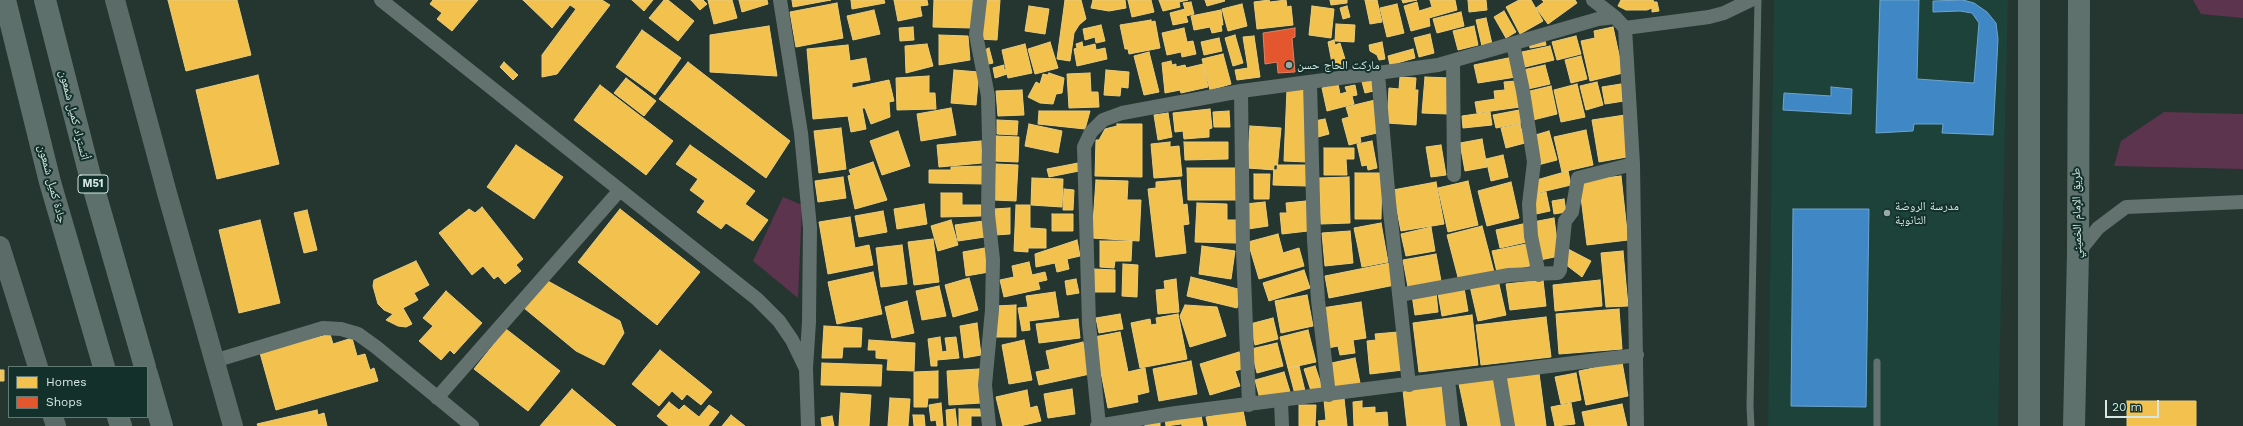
<!DOCTYPE html>
<meta charset="utf-8">
<style>
body{margin:0}
#map{position:relative;width:2243px;height:426px;overflow:hidden;background:#253530;font-family:"Work Sans",sans-serif}
canvas{display:block}
.legend{position:absolute;left:8px;top:366px;width:140px;height:52px;box-sizing:border-box;background:#13312a;border:1px solid #617a74;margin:0;padding:5px 7px;list-style:none;font-size:12px;color:#d7e8e3}
.legend li{display:flex;align-items:center;gap:8px;height:20px}
.legend b{width:20px;border:1px solid #617a74}
.scale{position:absolute;left:2105px;top:400px;width:54px;height:18px;box-sizing:border-box;border:2px solid #d7e8e3;border-top:0;padding-left:5px;font-size:12px;line-height:14px;white-space:nowrap;color:#d7e8e3;-webkit-text-stroke:3px #13312a;paint-order:stroke}
</style>
<div id="map">
<canvas width="2243" height="426"></canvas>
<ul class="legend">
<li><b style="height:11px;background:#f2c14e"></b>Homes</li>
<li><b style="height:11px;background:#e4572e"></b>Shops</li>
</ul>
<div class="scale">20 m</div>
</div>
<script>
const context = document.querySelector('canvas').getContext('2d');
context.lineJoin = 'round';
function fillPath(path, color) { context.fillStyle = color; context.fill(path, 'evenodd'); }
const shape = rows => new Path2D(rows.map(r => 'M' + r).join(''));
function strokePath(path, color, width, dash) { context.strokeStyle = color; context.lineWidth = width; context.lineCap = dash ? 'butt' : 'round'; context.setLineDash(dash || []); context.stroke(path); }
function drawText(font, color, halo, rows, align = 'center') {
  context.font = font + ' "Work Sans","Noto Naskh Arabic",sans-serif'; context.lineWidth = 4; context.setLineDash([]); context.textBaseline = 'middle'; context.strokeStyle = halo; context.fillStyle = color; for (const [text, x, y, turn = 0] of rows) {
    context.save(); context.translate(x, y); context.rotate((+turn || 0) * Math.PI / 180); context.textAlign = isNaN(turn) ? turn : align; if (halo) context.strokeText(text, 0, 0); context.fillText(text, 0, 0); context.restore();
  }
}
fillPath(shape([
 [1774,0,2008,0,1998,426,1768,426]
]), '#1c423a');
fillPath(shape([
 [2193,0,2243,0,2243,18,2201,14],
 [2164,112,2243,114,2243,169,2114,166,2121,141],
 [783,197,802,205,798,298,753,261]
]), '#5d344e');
const homes = shape([
 [168,0,237,0,251,55,186,71,168,0],
 [433,0,478,0,452,31,437,19,442,13,430,4,433,0],
 [523,0,602,0,610,5,557,74,542,77,542,55,576,9,570,5,552,28,523,0],
 [632,0,653,0,644,11,632,0],
 [664,0,668,0,694,21,678,41,649,18,664,0],
 [691,0,703,0,707,4,700,10,691,0],
 [708,0,732,0,737,18,714,24,708,0],
 [739,0,767,0,768,4,742,12,739,0],
 [792,0,831,0,793,7,792,0],
 [851,0,884,0,885,3,852,9,851,0],
 [894,0,927,0,928,5,920,6,922,16,898,21,894,0],
 [934,0,973,0,971,28,933,27,934,0],
 [982,0,1000,0,997,40,979,39,982,0],
 [1065,0,1081,0,1086,19,1079,25,1074,33,1070,61,1057,59,1065,0],
 [1093,0,1125,0,1126,8,1109,11,1091,8,1093,0],
 [1128,0,1151,0,1154,12,1132,17,1128,0],
 [1159,0,1188,0,1179,2,1180,7,1163,11,1159,0],
 [1205,0,1224,0,1225,1,1207,6,1205,0],
 [1269,0,1270,2,1286,0,1287,7,1291,6,1293,25,1257,29,1254,2,1269,0],
 [1330,0,1347,0,1347,3,1331,5,1330,0],
 [1365,0,1377,0,1382,22,1370,24,1365,0],
 [1402,0,1417,0,1403,3,1402,0],
 [1430,0,1455,0,1457,10,1429,18,1430,26,1411,31,1404,6,1417,2,1419,11,1432,7,1430,0],
 [1468,0,1486,0,1487,10,1469,12,1468,0],
 [1519,0,1531,0,1543,21,1520,34,1506,7,1519,0],
 [1542,0,1575,0,1577,3,1548,24,1536,8,1544,2,1542,0],
 [1621,0,1653,0,1654,2,1657,2,1659,11,1652,12,1652,8,1647,10,1626,10,1618,6,1621,0],
 [1191,2,1194,14,1186,16,1188,22,1173,25,1170,13,1185,9,1183,3,1191,2],
 [837,3,843,38,796,47,790,12,837,3],
 [1242,4,1247,26,1228,31,1222,9,1242,4],
 [1397,4,1404,33,1387,37,1380,8,1397,4],
 [1029,6,1049,9,1045,34,1025,31,1029,6],
 [1312,6,1334,9,1331,38,1309,35,1312,6],
 [1347,6,1350,17,1343,19,1340,8,1347,6],
 [874,10,880,34,853,40,847,16,874,10],
 [1221,10,1223,25,1221,25,1222,31,1212,33,1210,27,1194,30,1191,16,1221,10],
 [1504,11,1516,32,1506,38,1494,17,1504,11],
 [1461,12,1464,26,1437,33,1433,19,1461,12],
 [1486,18,1492,44,1482,46,1476,20,1486,18],
 [1151,20,1151,22,1155,21,1160,48,1129,54,1128,49,1125,49,1120,25,1151,20],
 [1336,24,1355,25,1354,42,1335,41,1336,24],
 [1101,25,1105,41,1096,43,1095,37,1085,40,1083,29,1101,25],
 [769,26,777,76,710,72,710,35,769,26],
 [1474,26,1478,45,1458,50,1453,31,1474,26],
 [913,27,914,40,900,41,899,28,913,27],
 [1613,27,1623,73,1590,81,1581,41,1595,38,1594,31,1613,27],
 [1184,28,1187,42,1193,41,1196,54,1182,57,1181,52,1167,55,1162,33,1184,28],
 [642,30,681,58,655,95,616,67,642,30],
 [1430,34,1434,53,1419,57,1414,38,1430,34],
 [939,35,968,36,970,60,939,65,939,35],
 [1235,35,1243,63,1233,66,1225,38,1235,35],
 [1254,36,1260,77,1237,80,1235,70,1248,68,1243,37,1254,36],
 [1576,36,1581,54,1557,60,1552,42,1576,36],
 [1544,37,1546,45,1530,48,1529,40,1544,37],
 [1219,38,1222,51,1204,55,1201,42,1219,38],
 [1334,40,1335,45,1340,43,1345,59,1343,59,1344,66,1333,68,1328,42,1334,40],
 [1050,42,1058,68,1035,74,1028,49,1050,42],
 [1082,42,1083,47,1095,44,1096,50,1105,48,1107,59,1077,66,1074,49,1077,48,1076,44,1082,42],
 [1382,42,1385,59,1379,60,1377,55,1370,51,1369,45,1382,42],
 [927,44,933,66,906,73,905,46,927,44],
 [1025,44,1032,73,1008,78,1007,74,995,78,993,68,1004,65,1004,70,1006,69,1002,50,1025,44],
 [848,45,850,61,866,58,870,80,852,83,852,88,889,80,894,101,889,102,890,117,871,124,865,108,862,108,866,129,851,132,848,116,813,119,807,49,848,45],
 [1550,46,1554,60,1525,67,1522,52,1550,46],
 [989,48,993,63,985,65,982,51,989,48],
 [1413,49,1415,58,1390,65,1388,56,1413,49],
 [1149,52,1159,92,1144,95,1134,56,1149,52],
 [1223,54,1231,84,1210,90,1202,59,1223,54],
 [1581,56,1587,79,1571,83,1565,60,1581,56],
 [1513,57,1516,77,1478,83,1474,65,1513,57],
 [1171,61,1172,65,1176,64,1176,67,1185,65,1186,68,1203,64,1208,87,1181,93,1180,90,1165,93,1162,63,1171,61],
 [504,62,518,75,513,80,500,67,504,62],
 [688,62,790,141,766,178,659,99,688,62],
 [1545,65,1550,84,1528,89,1523,70,1545,65],
 [954,70,979,72,976,105,951,103,954,70],
 [1106,70,1129,72,1128,88,1121,87,1120,96,1104,95,1106,70],
 [1049,73,1064,78,1062,93,1056,94,1053,104,1040,103,1028,97,1036,82,1040,84,1043,74,1048,75,1049,73],
 [1090,73,1091,92,1098,92,1099,107,1069,108,1067,74,1090,73],
 [258,75,279,164,217,179,196,90,258,75],
 [929,76,929,93,935,93,936,109,897,110,896,78,929,76],
 [1400,77,1416,78,1415,90,1418,90,1416,125,1387,123,1389,88,1399,89,1400,77],
 [1425,77,1450,78,1448,114,1422,113,1425,77],
 [626,78,656,101,644,116,614,93,626,78],
 [1374,78,1378,90,1365,93,1362,82,1374,78],
 [1516,81,1520,107,1477,113,1475,102,1495,99,1494,91,1505,90,1504,82,1516,81],
 [1597,82,1603,105,1586,110,1580,86,1597,82],
 [1338,84,1340,94,1347,92,1345,87,1355,85,1357,95,1352,96,1354,104,1327,111,1322,88,1338,84],
 [1577,84,1585,117,1561,122,1554,90,1577,84],
 [1621,84,1624,101,1605,104,1602,87,1621,84],
 [600,85,673,141,646,175,574,120,600,85],
 [1551,86,1557,114,1533,120,1526,92,1551,86],
 [1287,89,1309,90,1307,162,1284,161,1287,89],
 [1022,90,1024,115,998,116,996,91,1022,90],
 [1375,100,1377,133,1360,137,1361,142,1349,145,1342,119,1349,117,1346,107,1375,100],
 [951,108,956,135,921,141,917,114,951,108],
 [1210,109,1212,128,1209,129,1209,137,1184,139,1183,131,1175,132,1173,113,1210,109],
 [1519,110,1521,123,1496,128,1493,115,1519,110],
 [1039,111,1090,111,1085,129,1038,124,1039,111],
 [1229,111,1230,127,1214,127,1213,112,1229,111],
 [1490,112,1492,125,1463,128,1462,116,1490,112],
 [1168,113,1172,137,1158,140,1154,115,1168,113],
 [1625,115,1632,156,1599,162,1592,120,1625,115],
 [1325,119,1329,134,1318,137,1314,121,1325,119],
 [997,120,1018,121,1017,135,997,134,997,120],
 [1029,124,1062,131,1058,153,1025,146,1029,124],
 [1117,124,1142,124,1142,177,1095,176,1096,140,1099,140,1105,129,1117,126,1117,124],
 [1520,124,1525,143,1506,148,1501,128,1520,124],
 [1250,126,1281,128,1277,170,1247,168,1250,126],
 [841,128,846,169,819,173,814,131,841,128],
 [1586,130,1593,165,1562,172,1554,137,1586,130],
 [898,131,910,166,882,175,870,141,898,131],
 [1549,131,1557,160,1534,166,1532,136,1549,131],
 [996,136,1019,137,1018,162,995,161,996,136],
 [1482,139,1487,167,1465,171,1460,143,1482,139],
 [981,141,982,163,939,167,937,145,981,141],
 [1372,141,1377,168,1368,170,1367,165,1362,166,1357,144,1372,141],
 [1170,142,1170,147,1179,146,1182,176,1154,178,1151,144,1170,142],
 [1184,142,1228,142,1228,159,1185,160,1184,142],
 [516,145,563,177,534,219,487,187,516,145],
 [690,145,755,191,745,204,768,220,753,241,726,223,721,229,697,212,705,201,690,190,698,179,676,164,690,145],
 [1441,145,1446,175,1431,177,1426,147,1441,145],
 [1324,148,1354,148,1354,159,1346,159,1347,175,1324,175,1324,148],
 [1503,155,1508,177,1491,181,1486,159,1503,155],
 [873,162,887,200,855,209,848,176,851,175,849,170,873,162],
 [1078,163,1079,171,1049,177,1047,169,1078,163],
 [996,164,1018,165,1016,201,994,200,996,164],
 [1274,165,1306,165,1306,186,1273,185,1274,165],
 [985,166,985,184,929,183,929,170,951,170,951,167,985,166],
 [1187,168,1236,168,1236,200,1188,200,1187,168],
 [1568,171,1571,185,1533,194,1533,181,1568,171],
 [1355,173,1382,173,1381,219,1355,219,1355,173],
 [1254,174,1270,174,1269,199,1254,199,1254,174],
 [1621,176,1628,240,1587,245,1579,181,1621,176],
 [843,177,846,198,818,202,815,181,843,177],
 [1349,177,1350,223,1321,224,1319,178,1349,177],
 [1032,178,1063,179,1062,207,1031,205,1032,178],
 [1096,180,1128,181,1127,200,1141,200,1139,241,1092,238,1096,180],
 [1180,180,1183,205,1187,204,1189,224,1183,225,1186,253,1156,257,1148,189,1156,188,1156,182,1180,180],
 [1468,181,1478,225,1448,232,1438,188,1468,181],
 [1436,182,1444,224,1401,231,1393,190,1436,182],
 [1511,182,1519,218,1487,226,1478,191,1511,182],
 [1064,189,1074,190,1073,210,1063,210,1064,189],
 [1546,192,1550,211,1536,214,1532,195,1546,192],
 [941,193,962,193,962,205,981,205,981,216,941,217,941,193],
 [1564,199,1566,212,1554,214,1552,201,1564,199],
 [1306,201,1308,231,1282,234,1280,213,1287,213,1286,203,1306,201],
 [1265,202,1268,226,1248,229,1245,204,1265,202],
 [1197,203,1227,204,1227,220,1237,220,1236,243,1195,242,1197,203],
 [924,204,927,224,897,229,894,209,924,204],
 [1016,205,1030,205,1030,228,1046,229,1046,248,1028,248,1028,252,1014,251,1016,205],
 [482,207,523,259,516,265,521,271,505,284,498,276,494,279,483,266,472,275,439,233,469,209,475,213,482,207],
 [1010,208,1010,234,995,235,994,209,1010,208],
 [620,209,700,272,657,325,578,262,620,209],
 [307,210,317,250,304,253,294,213,307,210],
 [883,211,887,232,859,237,855,216,883,211],
 [1052,214,1073,214,1073,231,1052,231,1052,214],
 [850,217,855,248,869,245,873,265,828,274,819,222,850,217],
 [1554,218,1559,256,1540,260,1533,222,1554,218],
 [260,220,280,303,239,313,219,230,260,220],
 [951,220,958,245,938,251,931,226,951,220],
 [983,221,985,237,958,241,955,225,983,221],
 [1381,223,1388,262,1362,267,1354,228,1381,223],
 [1527,223,1531,241,1500,248,1496,230,1527,223],
 [1482,226,1494,272,1459,281,1447,235,1482,226],
 [1431,227,1435,251,1406,256,1401,234,1431,227],
 [1350,231,1353,263,1325,266,1322,233,1350,231],
 [1278,234,1283,253,1299,248,1304,266,1259,279,1248,242,1278,234],
 [933,239,939,282,914,285,908,242,933,239],
 [1077,240,1080,256,1067,259,1069,269,1057,272,1055,263,1036,267,1035,254,1077,240],
 [1100,241,1132,241,1131,261,1115,261,1114,268,1100,267,1100,241],
 [1531,243,1535,265,1497,272,1492,251,1531,243],
 [902,245,907,284,881,287,876,248,902,245],
 [1202,246,1235,251,1231,279,1199,274,1202,246],
 [985,248,989,272,966,276,963,252,985,248],
 [1568,249,1591,261,1582,277,1565,264,1568,249],
 [1623,251,1628,306,1606,307,1601,253,1623,251],
 [1436,254,1441,281,1408,287,1403,260,1436,254],
 [416,261,429,285,414,293,418,300,403,308,412,324,406,327,398,326,386,320,393,314,384,310,378,304,373,286,374,280,416,261],
 [1029,262,1032,275,1045,272,1047,280,1038,282,1040,289,1004,297,1000,280,1014,277,1012,266,1029,262],
 [1390,263,1395,285,1329,298,1325,276,1390,263],
 [1123,264,1138,265,1137,297,1122,296,1123,264],
 [1094,269,1115,270,1115,292,1094,292,1094,269],
 [1304,270,1310,288,1269,301,1263,283,1304,270],
 [873,272,882,314,837,324,828,282,873,272],
 [1191,277,1242,290,1237,308,1187,296,1191,277],
 [969,278,978,310,953,317,945,285,969,278],
 [1076,279,1079,293,1067,295,1065,281,1076,279],
 [1176,279,1179,312,1158,314,1156,290,1165,289,1164,281,1176,279],
 [546,280,620,321,624,333,604,365,576,351,524,308,546,280],
 [1498,280,1506,315,1478,321,1470,286,1498,280],
 [1543,280,1546,306,1510,310,1506,284,1543,280],
 [1600,280,1602,306,1555,311,1553,285,1600,280],
 [939,286,946,316,922,320,916,291,939,286],
 [1464,288,1468,311,1442,316,1438,293,1464,288],
 [446,291,482,323,454,354,450,350,441,360,419,341,433,326,423,318,446,291],
 [1055,292,1059,317,1029,321,1030,330,1022,331,1018,308,1028,307,1026,296,1055,292],
 [1436,292,1438,312,1415,315,1412,295,1436,292],
 [1307,295,1313,326,1281,333,1275,301,1307,295],
 [907,301,914,333,892,338,885,307,907,301],
 [1361,302,1366,338,1353,340,1355,353,1340,355,1338,346,1328,348,1322,308,1361,302],
 [1016,305,1016,337,996,337,995,306,1016,305],
 [1185,305,1217,307,1226,336,1190,347,1180,316,1185,305],
 [1619,309,1622,349,1559,354,1556,314,1619,309],
 [1120,314,1123,329,1099,333,1096,318,1120,314],
 [1178,314,1187,359,1140,368,1131,323,1150,319,1151,325,1157,324,1156,318,1178,314],
 [1472,315,1478,365,1419,372,1413,323,1472,315],
 [1546,317,1551,357,1481,365,1476,325,1546,317],
 [1273,318,1278,339,1255,345,1250,324,1273,318],
 [1078,319,1080,338,1039,343,1036,324,1078,319],
 [977,323,981,355,964,358,960,326,977,323],
 [824,326,862,328,861,347,843,347,842,358,822,358,824,326],
 [506,329,560,371,528,411,474,369,506,329],
 [1308,330,1316,362,1288,368,1280,337,1308,330],
 [1120,332,1128,372,1145,368,1149,392,1137,395,1138,402,1108,408,1094,337,1120,332],
 [1398,332,1403,370,1370,374,1367,341,1376,340,1375,334,1398,332],
 [330,334,333,344,352,338,357,356,365,354,370,370,374,368,378,381,276,410,260,353,330,334],
 [940,337,942,352,947,351,945,338,956,337,959,358,937,360,937,366,931,366,928,339,940,337],
 [869,340,915,343,914,371,887,370,888,359,876,358,876,350,868,350,869,340],
 [1024,340,1032,380,1009,384,1002,345,1024,340],
 [1083,342,1090,374,1039,385,1036,372,1050,369,1046,351,1083,342],
 [1277,343,1283,366,1257,373,1251,349,1277,343],
 [660,350,712,392,701,405,687,394,682,400,672,391,659,406,632,384,660,350],
 [1239,352,1245,368,1235,371,1240,386,1210,395,1200,364,1239,352],
 [1355,358,1360,383,1333,390,1327,364,1355,358],
 [1191,361,1197,394,1159,401,1153,369,1191,361],
 [1622,362,1628,396,1586,405,1579,371,1622,362],
 [822,363,882,365,881,386,821,385,822,363],
 [1299,366,1305,391,1295,394,1288,368,1299,366],
 [1315,366,1323,390,1312,394,1304,369,1315,366],
 [979,369,981,403,949,405,947,371,979,369],
 [0,370,4,370,4,381,0,381,0,370],
 [938,371,938,398,928,398,927,407,914,407,914,372,938,371],
 [1284,372,1290,392,1260,399,1255,380,1284,372],
 [1539,373,1546,426,1512,426,1506,377,1539,373],
 [1576,373,1581,400,1561,404,1555,377,1576,373],
 [1495,376,1505,426,1468,426,1459,384,1495,376],
 [1445,385,1449,426,1407,426,1403,390,1445,385],
 [572,389,616,426,540,426,572,389],
 [1072,389,1075,414,1048,418,1044,394,1072,389],
 [1027,390,1030,408,1037,406,1041,421,1020,426,1003,426,996,397,1027,390],
 [841,393,871,395,869,426,839,426,841,393],
 [890,398,910,399,908,426,888,426,890,398],
 [1344,398,1347,426,1319,426,1318,421,1326,420,1324,400,1344,398],
 [1362,401,1362,408,1375,407,1375,413,1387,412,1388,426,1354,426,1353,402,1362,401],
 [2127,401,2196,401,2196,426,2127,426,2127,401],
 [669,402,679,410,684,405,699,417,709,405,719,412,708,426,669,426,657,416,669,402],
 [941,403,943,426,937,426,936,420,931,421,929,405,941,403],
 [1571,403,1575,424,1555,426,1551,407,1571,403],
 [1622,404,1627,426,1585,426,1582,412,1622,404],
 [1299,405,1316,405,1315,426,1299,426,1299,405],
 [955,409,957,426,947,426,946,410,955,409],
 [959,409,980,409,981,416,971,416,971,426,959,426,959,409],
 [317,410,318,415,324,413,327,426,258,426,257,424,317,410],
 [1243,410,1246,426,1208,426,1206,417,1243,410],
 [731,415,745,426,722,426,731,415],
 [913,415,924,415,925,426,914,426,913,415],
 [1201,415,1203,426,1182,426,1181,419,1201,415],
 [832,416,834,426,822,426,821,418,832,416],
 [1180,417,1181,424,1166,426,1165,419,1180,417],
 [1160,421,1160,426,1145,426,1144,422,1160,421]
]);
fillPath(homes, '#f2c14e');
strokePath(homes, '#eacd7b', 1);
const shops = shape([
 [1295,28,1295,37,1292,38,1295,72,1278,73,1277,62,1265,64,1263,33,1295,28]
]);
fillPath(shops, '#e4572e');
strokePath(shops, '#e08264', 1);
const schools = shape([
 [1880,0,1919,0,1917,79,1974,83,1979,23,1972,13,1960,11,1933,12,1933,1,1963,0,1974,3,1987,12,1996,23,1998,39,1993,135,1942,133,1943,124,1914,124,1913,131,1876,133,1880,0],
 [1831,87,1852,89,1851,114,1783,110,1784,93,1831,96,1831,87],
 [1793,209,1869,209,1866,407,1791,406,1793,209]
]);
fillPath(schools, '#3f88c5');
strokePath(schools, '#6da5ce', 1);
strokePath(shape([
 [1877,362,1877,426],
 [1751,426,1750,407,1758,0]
]), '#64726f', 7);
strokePath(shape([
 [381,0,757,299,779,321,792,340,806,369,808,426],
 [780,0,801,133,810,228,809,322,806,368],
 [980,0,976,35,988,96,989,139,988,214,993,260,992,310,985,385,989,426],
 [1593,0,1615,17],
 [1625,28,1633,164,1637,426],
 [1513,44,1523,91,1534,162,1529,204,1531,236,1539,275],
 [1453,61,1454,175],
 [1378,74,1389,202,1409,385],
 [1310,82,1314,240,1318,300,1329,395],
 [1241,91,1243,250,1249,405],
 [2078,253,2098,228,2126,207,2243,202],
 [1399,295,1509,275,1558,273,1560,270,1565,221,1572,212,1578,178,1633,164],
 [214,361,323,328,341,329,358,334,376,347,472,426],
 [1499,373,1508,426],
 [1448,380,1453,426],
 [437,398,620,190],
 [1281,401,1282,426],
 [1097,426,1176,413,1637,355],
 [1099,426,1089,324,1084,147,1091,132,1103,120,1122,113,1241,91,1438,65,1598,19,1615,17,1625,28,1709,17,1724,13,1751,0]
]), '#64726f', 14);
strokePath(shape([
 [115,0,167,193,233,426],
 [0,246,38,367],
 [53,417,56,426]
]), '#5b6b67', 20);
strokePath(shape([
 [2029,426,2029,0],
 [2074,426,2078,253,2079,0]
]), '#5f716c', 22);
strokePath(shape([
 [5,0,50,182,104,367],
 [45,0,89,172,145,367],
 [147,374,162,426],
 [118,417,121,426]
]), '#5e706c', 22);
for (const [x, y, r, color] of [
 [1289,65,4,"#99a9a4"],
 [1887,213,4,"#99a9a4"]
]) { const dot = new Path2D(); dot.arc(x, y, r, 0, 2 * Math.PI); context.fillStyle = color; context.fill(dot); strokePath(dot, '#13312a', 1.5); }
for (const [x, y, w] of [
 [93,184,30]
]) { const box = new Path2D(); box.roundRect(x - w / 2, y - 9, w, 18, 3); context.fillStyle = '#13312a'; context.fill(box); strokePath(box, '#d7e8e3', 1); }
drawText('bold 11px', '#d7e8e3', null, [
 ["M51",93,184]
]);
drawText('12px', '#d7e8e3', '#13312a', [
 ["ماركت الحاج حسن",1297,65],
 ["مدرسة الروضة",1895,206],
 ["الثانوية",1895,220]
], 'left');
drawText('12px', '#d7e8e3', '#13312a', [
 ["أتستراد كميل شمعون",74,115,76],
 ["جادة كميل شمعون",52,184,75],
 ["طريق الإمام الخميني",2077,213,-91]
]);
</script>
